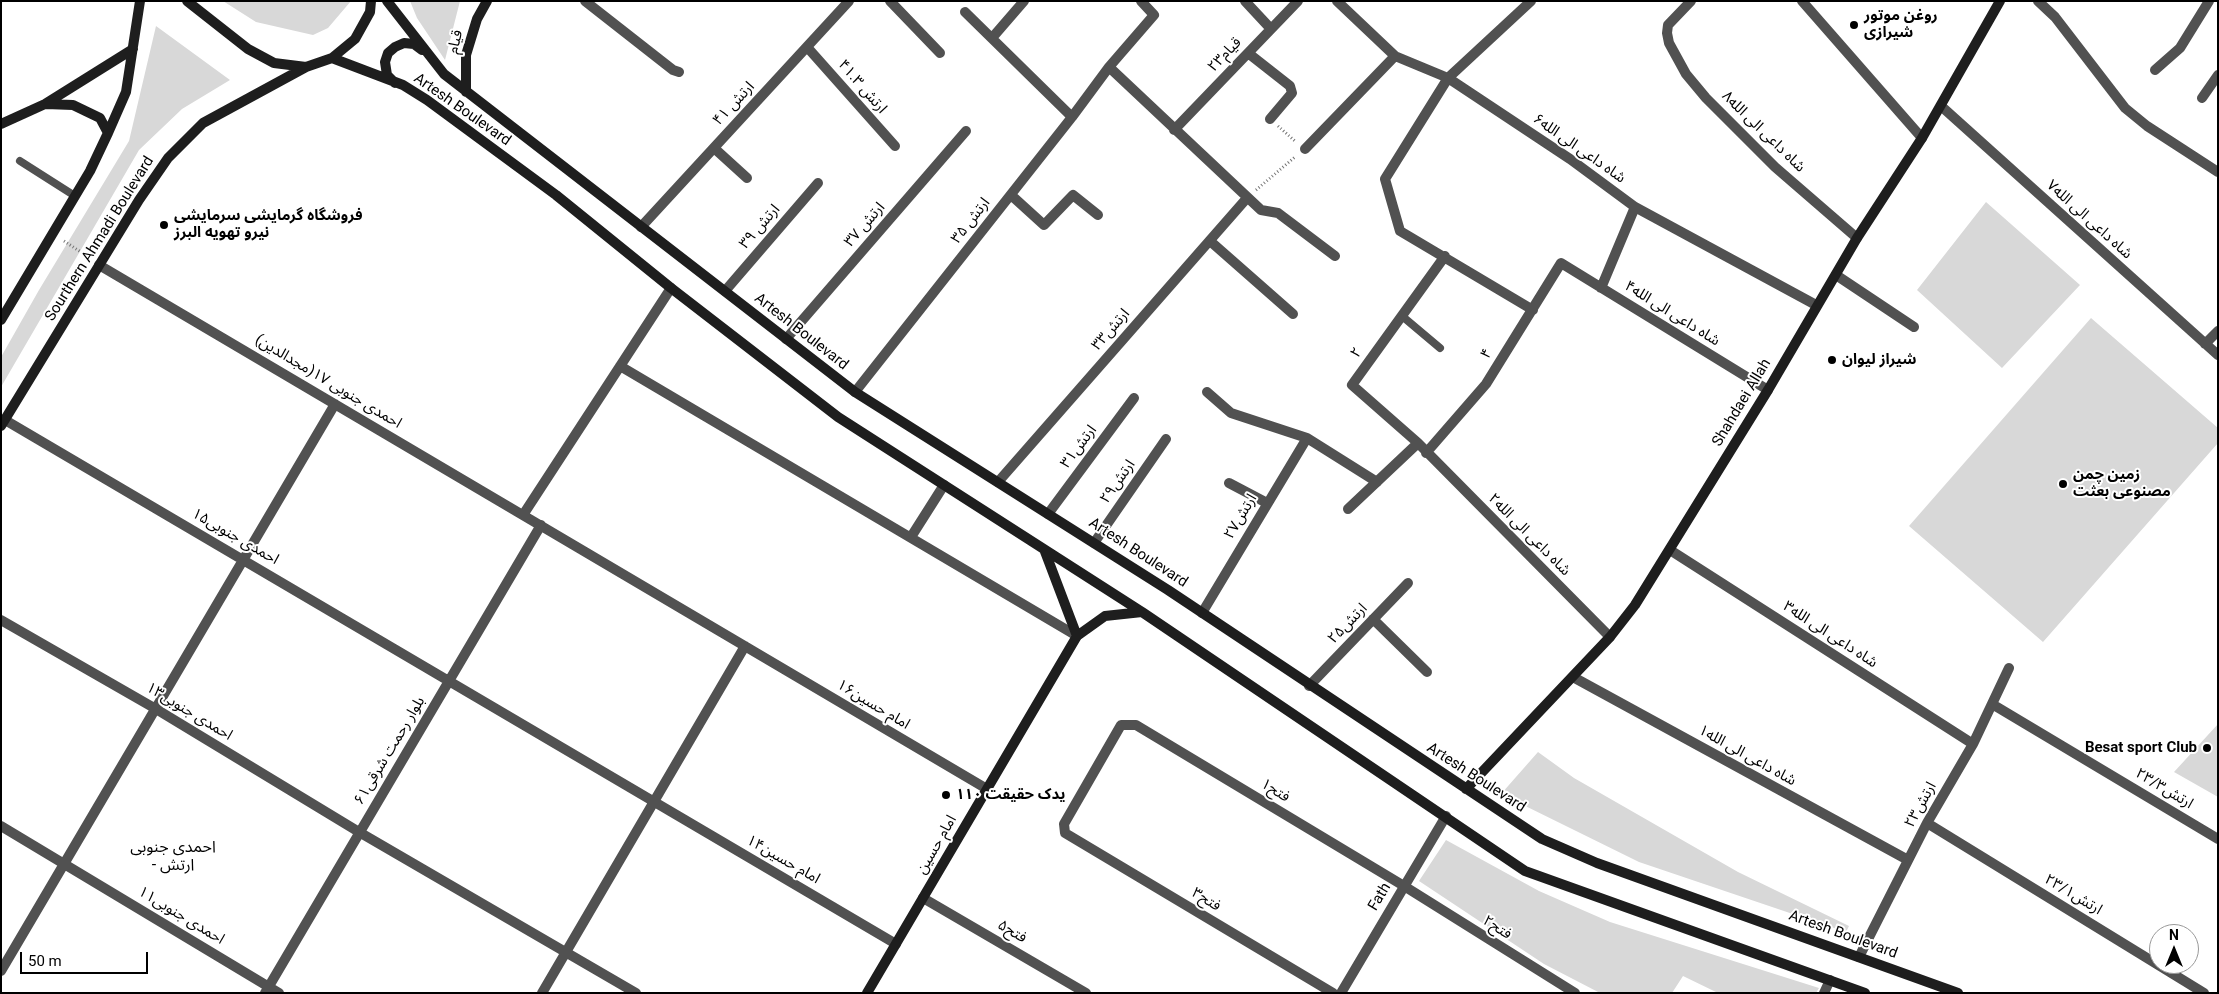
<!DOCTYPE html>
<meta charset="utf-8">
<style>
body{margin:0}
#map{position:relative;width:2219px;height:994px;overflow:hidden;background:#fff;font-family:Roboto,sans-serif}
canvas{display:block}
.frame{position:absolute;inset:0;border:2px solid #000;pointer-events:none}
.north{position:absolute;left:2149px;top:924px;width:50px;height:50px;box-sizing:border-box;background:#fff;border:1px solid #999;border-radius:50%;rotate:0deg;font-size:14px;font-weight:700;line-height:20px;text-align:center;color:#000}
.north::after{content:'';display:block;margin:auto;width:18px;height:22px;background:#000;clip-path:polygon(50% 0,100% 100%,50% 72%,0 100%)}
.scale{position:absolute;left:20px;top:952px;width:128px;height:22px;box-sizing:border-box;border:2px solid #000;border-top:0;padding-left:6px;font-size:15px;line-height:18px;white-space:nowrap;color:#000;-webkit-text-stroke:4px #fff;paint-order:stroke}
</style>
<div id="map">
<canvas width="2219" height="994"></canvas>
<div class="frame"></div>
<div class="north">N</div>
<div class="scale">50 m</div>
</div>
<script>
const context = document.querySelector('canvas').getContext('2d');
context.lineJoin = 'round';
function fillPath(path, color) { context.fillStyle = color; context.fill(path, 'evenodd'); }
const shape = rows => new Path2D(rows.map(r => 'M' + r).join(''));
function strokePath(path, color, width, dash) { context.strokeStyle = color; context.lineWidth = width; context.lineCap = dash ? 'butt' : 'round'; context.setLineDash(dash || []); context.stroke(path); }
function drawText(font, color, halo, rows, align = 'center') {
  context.font = font + ' Roboto,"Noto Sans Arabic",sans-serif'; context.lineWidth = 4; context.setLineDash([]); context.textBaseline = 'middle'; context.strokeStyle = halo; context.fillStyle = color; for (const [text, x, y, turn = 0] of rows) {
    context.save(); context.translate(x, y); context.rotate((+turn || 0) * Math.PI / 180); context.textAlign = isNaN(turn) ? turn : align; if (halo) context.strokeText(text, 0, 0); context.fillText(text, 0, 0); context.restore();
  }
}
fillPath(shape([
 [223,1,351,1,328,28,313,35,256,22],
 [410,1,460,1,445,60,417,18],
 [156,26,230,80,182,109,139,150,1,387,1,357,39,290,129,141],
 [1986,202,2080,285,2002,368,1917,290],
 [2091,318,2218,428,2218,443,2043,642,1909,526],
 [2218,724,2218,797,2174,772],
 [1538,752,1574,778,1738,872,1849,926,1846,932,1639,862,1501,794],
 [1446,840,1539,891,1610,922,1819,988,1816,993,1718,993,1683,976,1672,993,1600,993,1544,964,1419,881]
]), '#d8d8d8');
strokePath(shape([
 [1278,126,1296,142],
 [1256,190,1295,157],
 [64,241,90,258]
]), '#737373', 3, [1, 2.5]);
strokePath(shape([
 [20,161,75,196],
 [1402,316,1440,348]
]), '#515151', 8);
strokePath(shape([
 [585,1,673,70,679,72],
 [890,1,940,53],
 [1245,1,1271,29],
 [1337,1,1395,56,1448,78,1570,159,1635,207,1816,305],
 [1531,1,1448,78,1385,179,1400,231,1533,310],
 [1691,1,1668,25,1667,33,1669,43,1686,74,1706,98,1775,167,1857,238],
 [1802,1,1922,138],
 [2038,1,2055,17,2125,108,2147,126,2218,172],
 [965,12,1072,117],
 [992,38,1024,1],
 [807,47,895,146],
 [1248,53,1290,86,1292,93,1270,119],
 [1109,67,1261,210,1278,213,1335,256],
 [2155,70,2180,48,2209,1],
 [2202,98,2218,75],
 [1941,106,2218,355],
 [1174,130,1298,1],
 [714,148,747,178],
 [1305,149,1395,56],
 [1011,195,1044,225,1073,195,1098,215],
 [641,227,849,1],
 [1210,241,1293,314],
 [1445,256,1352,385,1418,443,1610,637],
 [99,265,987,789],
 [1836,275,1914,327],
 [1601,288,1635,207],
 [725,291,818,183],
 [786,339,966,131],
 [2205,344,2218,331],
 [620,366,1077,636],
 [855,392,1072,117,1109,67,1154,15,1141,1],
 [1207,392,1231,413,1307,438,1377,482],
 [5,420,896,944],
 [1426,453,1486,384,1561,263,1768,390],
 [998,482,1247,198],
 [1229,483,1267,503],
 [1348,509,1418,443],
 [1048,514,1134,398],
 [523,515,671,288],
 [911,537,944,485],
 [1094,543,1166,439],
 [1670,550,1973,744],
 [1202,613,1307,438],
 [1373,619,1427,672],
 [1,620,156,709,359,832,636,993],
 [1573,677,1908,860],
 [1309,686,1408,583],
 [1992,704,2218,839],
 [1927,823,2204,993],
 [1,826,279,993],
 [923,898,1086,993],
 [1859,957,1927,823,1973,744,2009,668],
 [1,971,335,404],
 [265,993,541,525],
 [542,993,745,646],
 [1333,993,1065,833,1064,824,1121,725,1136,725,1404,886,1575,993],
 [1341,993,1446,816],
 [1824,993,1830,980]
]), '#515151', 10);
strokePath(shape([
 [187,1,248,49,274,63,306,67,332,58,355,39,370,12,371,1],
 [387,1,444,74,855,392,1168,590,1542,839,1597,863,1958,993],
 [332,58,403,85,427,100,556,195,671,288,838,417,1142,612,1525,871,1865,993],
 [395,83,387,75,385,62,388,53,395,47,404,43,414,44,422,50],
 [466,92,466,55,477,19,487,1],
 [46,104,73,105,100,118,108,133],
 [1,124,45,104,133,49],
 [1,320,90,171,108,133,126,92,140,1],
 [1,426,139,200,168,158,203,123,306,67],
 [1044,549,1077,636],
 [1466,789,1610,637,1635,605,1768,390,1857,238,1922,138,2000,1],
 [867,993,1077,636,1105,616,1142,612]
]), '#1e1e1e', 10);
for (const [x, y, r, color] of [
 [1854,25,5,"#000"],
 [164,225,5,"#000"],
 [1832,360,5,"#000"],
 [2063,484,5,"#000"],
 [2207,748,5,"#000"],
 [946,795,5,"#000"]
]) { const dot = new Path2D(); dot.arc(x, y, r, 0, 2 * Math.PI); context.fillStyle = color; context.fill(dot); strokePath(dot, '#fff', 2); }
drawText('bold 15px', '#000', '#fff', [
 ["روغن موتور",1864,16],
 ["شیرازی",1864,33],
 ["فروشگاه گرمایشی سرمایشی",174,216],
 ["نیرو تهویه البرز",174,233],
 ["شیراز لیوان",1842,360],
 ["زمین چمن",2073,475],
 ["مصنوعی بعثت",2073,492],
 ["Besat sport Club",2197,748,"right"],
 ["یدک حقیقت ۱۱۰",956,795]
], 'left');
drawText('15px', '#000', '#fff', [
 ["قیام",456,42,-77],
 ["قیام۲۳",1225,55,-46],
 ["ارتش ۴۱.۳",862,87,49],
 ["ارتش ۴۱",734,104,-47],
 ["Artesh Boulevard",462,110,35],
 ["شاه داعی الی الله۸",1763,132,44],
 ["شاه داعی الی الله۶",1579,149,35],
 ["شاه داعی الی الله۷",2089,220,42],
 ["ارتش ۳۵",971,221,-52],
 ["ارتش ۳۷",865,225,-49],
 ["ارتش ۳۹",760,227,-49],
 ["Sourthern Ahmadi Boulevard",100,239,-58],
 ["شاه داعی الی الله۴",1672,314,32],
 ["ارتش۳۳",1111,330,-49],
 ["Artesh Boulevard",801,332,38],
 ["۲",1357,353,-54],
 ["۴",1487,354,-58],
 ["احمدی جنوبی ۱۷(مجدالدین)",328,382,31],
 ["Shahdaei Allah",1742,403,-59],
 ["ارتش۳۱",1079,447,-53],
 ["ارتش۲۹",1118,482,-55],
 ["ارتش۲۷",1241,517,-59],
 ["شاه داعی الی الله۲",1529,535,45],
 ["احمدی جنوبی۱۵",235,537,30],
 ["Artesh Boulevard",1138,553,33],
 ["ارتش۲۵",1348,624,-46],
 ["شاه داعی الی الله۳",1830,635,33],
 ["امام حسین۱۶",873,705,31],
 ["احمدی جنوبی۱۳",189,712,31],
 ["بلوار رحمت شرقی۶۱",390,751,-59],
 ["شاه داعی الی الله۱",1747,756,29],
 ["Artesh Boulevard",1476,778,33],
 ["۲۳/۳ارتش",2164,789,31],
 ["۱فتح",1275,791,31],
 ["ارتش۲۳",1921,805,-61],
 ["امام حسین",937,845,-60],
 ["امام حسین۱۴",783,860,30],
 ["۲۳/۱ارتش",2073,895,31],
 ["Fath",1380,897,-59],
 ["۳فتح",1206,900,31],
 ["احمدی جنوبی۱۱",181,916,31],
 ["۲فتح",1497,928,33],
 ["۵فتح",1012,932,30],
 ["Artesh Boulevard",1843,935,20]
]);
drawText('16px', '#000', '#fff', [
 ["احمدی جنوبی",173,848],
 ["- ارتش",173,866]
]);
</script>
